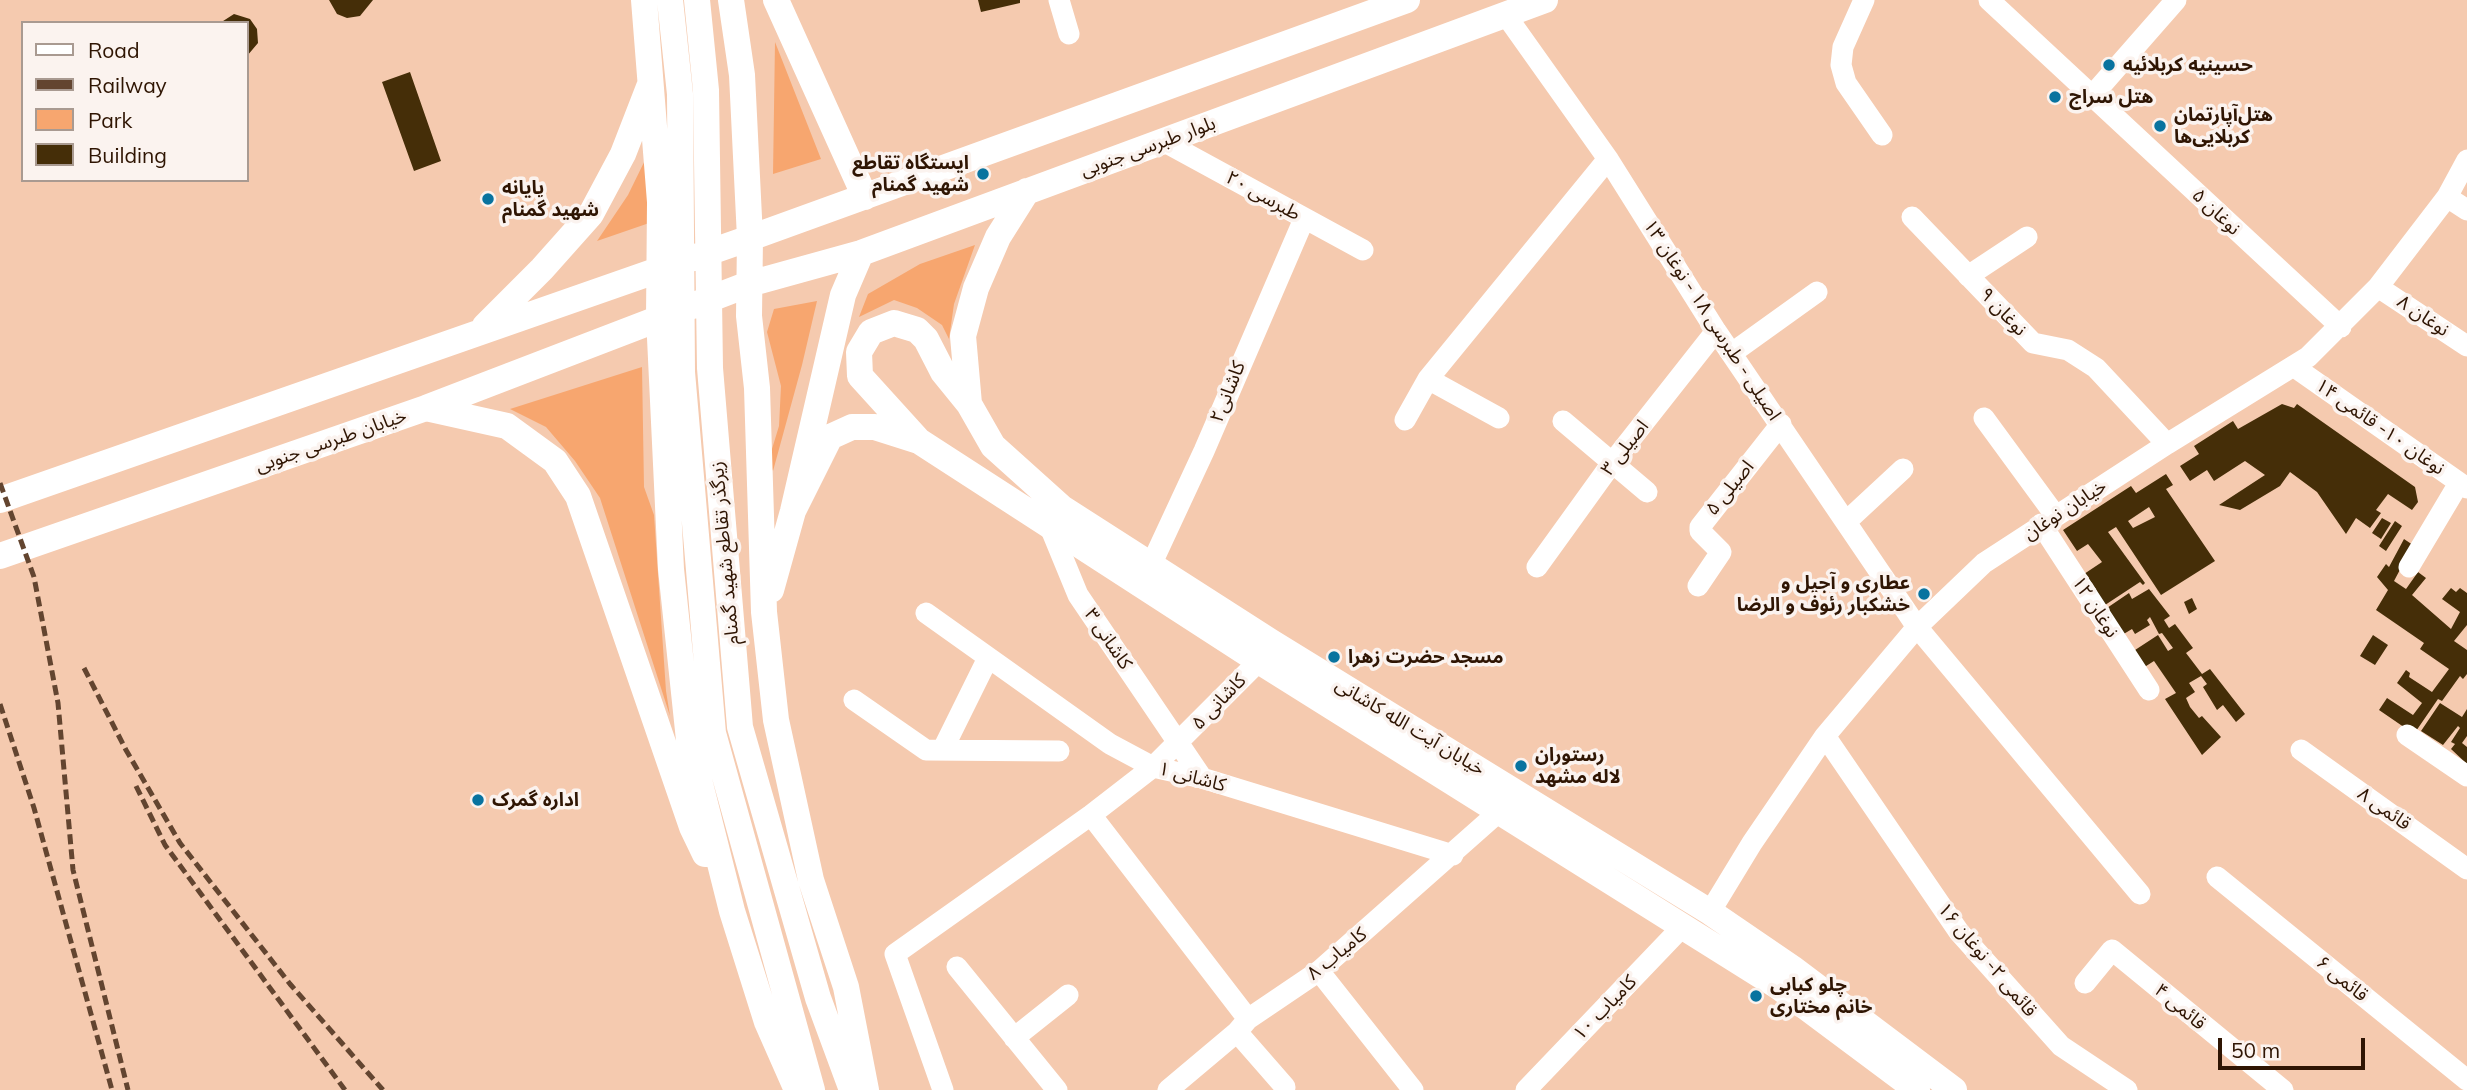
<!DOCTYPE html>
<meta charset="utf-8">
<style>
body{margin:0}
#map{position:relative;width:2467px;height:1090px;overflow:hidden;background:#f5caaf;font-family:Mulish,sans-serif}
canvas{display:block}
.legend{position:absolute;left:21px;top:21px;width:228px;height:161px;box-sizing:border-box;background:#fbf3ef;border:2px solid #a99a91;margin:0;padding:9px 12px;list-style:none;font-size:21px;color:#2f1503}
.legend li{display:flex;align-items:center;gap:14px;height:35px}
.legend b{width:35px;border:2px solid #a99a91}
.scale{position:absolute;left:2218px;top:1038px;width:147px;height:32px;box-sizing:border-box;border:4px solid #2f1503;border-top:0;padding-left:9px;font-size:21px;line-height:24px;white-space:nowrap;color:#2f1503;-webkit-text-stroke:5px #fbf3ef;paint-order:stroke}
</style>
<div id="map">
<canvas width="2467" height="1090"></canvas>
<ul class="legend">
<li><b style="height:9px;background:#fff"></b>Road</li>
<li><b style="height:9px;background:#634530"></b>Railway</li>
<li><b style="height:19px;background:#f7a66f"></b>Park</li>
<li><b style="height:19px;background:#452e08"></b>Building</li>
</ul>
<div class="scale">50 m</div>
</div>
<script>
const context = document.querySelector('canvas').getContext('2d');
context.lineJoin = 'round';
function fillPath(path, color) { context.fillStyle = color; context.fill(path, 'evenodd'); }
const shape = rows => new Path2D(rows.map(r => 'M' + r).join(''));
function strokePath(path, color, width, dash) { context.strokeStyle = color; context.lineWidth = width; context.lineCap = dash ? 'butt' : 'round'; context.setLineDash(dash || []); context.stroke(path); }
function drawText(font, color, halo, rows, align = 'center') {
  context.font = font + ' Mulish,"Noto Sans Arabic",sans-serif'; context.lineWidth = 7; context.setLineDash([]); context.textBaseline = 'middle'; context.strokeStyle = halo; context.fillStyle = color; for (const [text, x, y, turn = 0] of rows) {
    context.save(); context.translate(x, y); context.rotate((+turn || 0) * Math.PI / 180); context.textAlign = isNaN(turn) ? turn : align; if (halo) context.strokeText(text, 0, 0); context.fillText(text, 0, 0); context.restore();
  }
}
fillPath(shape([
 [775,42,821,159,773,174],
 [650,150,655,221,597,241,628,195],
 [975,245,954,304,949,339,942,325,917,308,894,300,859,317,868,294,920,264],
 [817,301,802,365,773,471,768,462,779,426,781,386,767,332,774,309],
 [642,367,644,487,654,515,666,691,670,716,600,498,575,461,546,427,510,409]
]), '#f7a66f');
fillPath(shape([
 [329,0,373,0,360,16,347,18,337,14],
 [978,0,1020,0,1020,3,981,12],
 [234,14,250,19,257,29,258,43,247,56,247,23,220,23],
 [410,72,441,161,414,171,382,82],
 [2282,404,2294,408,2297,404,2415,487,2418,502,2412,510,2388,494,2376,510,2381,513,2370,528,2356,518,2346,534,2317,492,2290,472,2280,486,2240,510,2219,505,2265,475,2245,461,2214,481,2207,470,2190,481,2180,466,2199,454,2194,446,2233,421,2238,429],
 [2166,474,2173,485,2166,489,2215,561,2161,595,2116,527,2108,532,2145,583,2143,585,2140,582,2102,607,2081,576,2102,562,2088,544,2077,551,2063,530,2131,486,2136,493],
 [2149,507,2155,517,2133,528,2128,521],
 [2382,518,2391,523,2381,539,2372,533],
 [2395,521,2402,526,2386,551,2379,546],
 [2404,539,2413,545,2394,581,2406,589,2418,572,2426,578,2412,595,2451,629,2460,612,2442,599,2451,588,2456,592,2460,588,2467,593,2467,625,2454,641,2467,650,2467,674,2463,679,2460,676,2442,701,2438,699,2414,734,2379,710,2387,698,2413,715,2422,703,2397,683,2406,670,2410,673,2409,677,2432,692,2449,669,2420,649,2424,643,2376,610,2388,590,2377,577,2386,564,2389,567],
 [2149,589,2170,616,2164,620,2169,628,2175,624,2193,648,2186,653,2202,674,2210,669,2245,714,2236,722,2223,705,2217,710,2203,687,2207,684,2201,676,2189,683,2195,692,2186,698,2190,707,2199,718,2202,716,2221,737,2202,755,2165,699,2176,693,2154,661,2143,668,2132,652,2158,635,2168,651,2173,648,2162,633,2159,634,2150,617,2147,620,2150,625,2135,634,2132,629,2122,635,2104,610,2129,593,2132,599],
 [2192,598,2197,609,2189,614,2184,602],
 [2373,635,2388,645,2375,665,2360,656],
 [2440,703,2462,717,2467,709,2467,736,2462,743,2467,747,2467,764,2451,749,2455,744,2451,742,2460,728,2458,726,2443,745,2421,731]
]), '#452e08');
strokePath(shape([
 [1059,0,1069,34],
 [1864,0,1843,47,1841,65,1846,83,1882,135],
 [1989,0,2341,327],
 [1505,14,1608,159,1716,331,1917,627,2140,894],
 [2091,97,2176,0],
 [1163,141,1363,250],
 [2447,197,2467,210],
 [1912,217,2033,343,2068,350,2096,368,2167,444],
 [1968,276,2027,237],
 [2378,287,2467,346],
 [1732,353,1817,292],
 [2293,366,2467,488],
 [1428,379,1499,418],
 [1984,418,2055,515],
 [1405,420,1428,379,1608,159],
 [1563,421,1647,492],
 [1848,520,1903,469],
 [2041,524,2149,690],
 [1050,527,1078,595,1202,778],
 [1151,565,1204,451,1304,219],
 [1537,567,1612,463,1716,331],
 [2409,567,2459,483],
 [1698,586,1721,552,1700,531,1700,527,1781,424],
 [926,613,1110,744,1153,767,1202,778,1453,855],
 [854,700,926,750,1059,751],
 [2407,735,2467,776],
 [1825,736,1959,932,2061,1046,2127,1090],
 [943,749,988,658],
 [2301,750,2467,869],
 [1091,815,1248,1019],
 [2217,877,2467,1080],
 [1710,912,1752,843,1825,736,1917,627,1984,563,2167,444,2308,357,2378,287,2447,197,2467,160],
 [957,967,1057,1090],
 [1319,971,1413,1090],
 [2085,983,2112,950,2283,1090],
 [1237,1032,1285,1087],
 [1014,1038,1068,995],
 [943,1090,895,954,1091,815,1153,767,1259,661],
 [1168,1090,1237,1032,1248,1019,1319,971,1501,810],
 [1526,1090,1683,926]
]), '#fff', 21);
strokePath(shape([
 [644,0,660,202,659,317,671,569,689,740,732,911,767,1022,797,1090],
 [670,0,680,94,682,372,713,733,812,1090],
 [697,0,706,90,710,368,740,727,818,998,852,1090],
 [731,0,742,75,750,238,749,316,757,388,764,612,776,720,811,880,846,987,866,1090],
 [776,0,865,197],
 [1027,191,998,237,976,288,963,336,969,404,993,446,1062,508,1271,642,1710,912,1792,968,1954,1090],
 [485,326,542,269,591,214,623,154,649,87],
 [426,408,507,426,555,461,578,496,692,827,705,854],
 [919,441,860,376,859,352,871,332,894,323,917,330,926,339,943,372,969,404],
 [0,500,750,238,1407,0],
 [793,511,830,437,852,427,875,427,919,441,1259,661,1779,987,1917,1090],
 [0,556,426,408,749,284,861,253,1545,0],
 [771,590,793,511,843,295,861,253]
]), '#fff', 26);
strokePath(shape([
 [0,483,34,577,58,703,73,870,128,1090],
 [84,668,126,750,180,843,290,984,383,1090],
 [0,704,34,808,112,1090],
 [136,786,165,845,345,1090]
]), '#634530', 5, [10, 5]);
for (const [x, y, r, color] of [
 [2109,65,7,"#09739f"],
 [2055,97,7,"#09739f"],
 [2160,126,7,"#09739f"],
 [983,174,7,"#09739f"],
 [488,199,7,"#09739f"],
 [1924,594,7,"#09739f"],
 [1334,657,7,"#09739f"],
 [1521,766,7,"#09739f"],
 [478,800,7,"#09739f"],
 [1756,996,7,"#09739f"]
]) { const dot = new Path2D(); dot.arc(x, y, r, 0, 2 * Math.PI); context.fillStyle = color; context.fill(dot); strokePath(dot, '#fbf3ef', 2.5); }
drawText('bold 19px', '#2f1503', '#fbf3ef', [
 ["حسینیه کربلائیه",2123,65],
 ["هتل سراج",2069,97],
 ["هتل‌آپارتمان",2174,115],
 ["کربلایی‌ها",2174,137],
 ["ایستگاه تقاطع",969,163,"right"],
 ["شهید گمنام",969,185,"right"],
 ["پایانه",502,188],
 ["شهید گمنام",502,210],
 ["عطاری و آجیل و",1910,583,"right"],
 ["خشکبار رئوف و الرضا",1910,605,"right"],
 ["مسجد حضرت زهرا",1348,657],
 ["رستوران",1535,755],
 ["لاله مشهد",1535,777],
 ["اداره گمرک",492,800],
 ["چلو کبابی",1770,985],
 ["خانم مختاری",1770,1007]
], 'left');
drawText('19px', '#2f1503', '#fbf3ef', [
 ["بلوار طبرسی جنوبی",1148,147,-20],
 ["طبرسی ۲۰",1263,196,29],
 ["نوغان ۵",2216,212,43],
 ["نوغان ۹",2003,312,46],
 ["نوغان ۸",2423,316,34],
 ["اصیلی - طبرسی ۱۸ - نوغان ۱۳",1712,320,57],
 ["کاشانی۲",1228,392,-68],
 ["نوغان ۱۰- قائمی ۱۴",2380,427,35],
 ["خیابان طبرسی جنوبی",331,441,-19],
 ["اصیلی ۳",1625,448,-52],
 ["اصیلی ۵",1730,488,-51],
 ["خیابان نوغان",2065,510,-33],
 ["زیرگذر تقاطع شهید گمنام",725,553,-95],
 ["نوغان ۱۲",2095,607,57],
 ["کاشانی ۳",1108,639,56],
 ["کاشانی ۵",1219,702,-46],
 ["خیابان آیت الله کاشانی",1410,727,31],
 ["کاشانی ۱",1192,777,15],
 ["قائمی ۸",2384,809,35],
 ["کامیاب ۸",1337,954,-39],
 ["قائمی ۲- نوغان ۱۶",1987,960,50],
 ["قائمی ۶",2342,979,39],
 ["قائمی ۴",2180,1007,40],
 ["کامیاب ۱۰",1605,1008,-46]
]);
</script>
